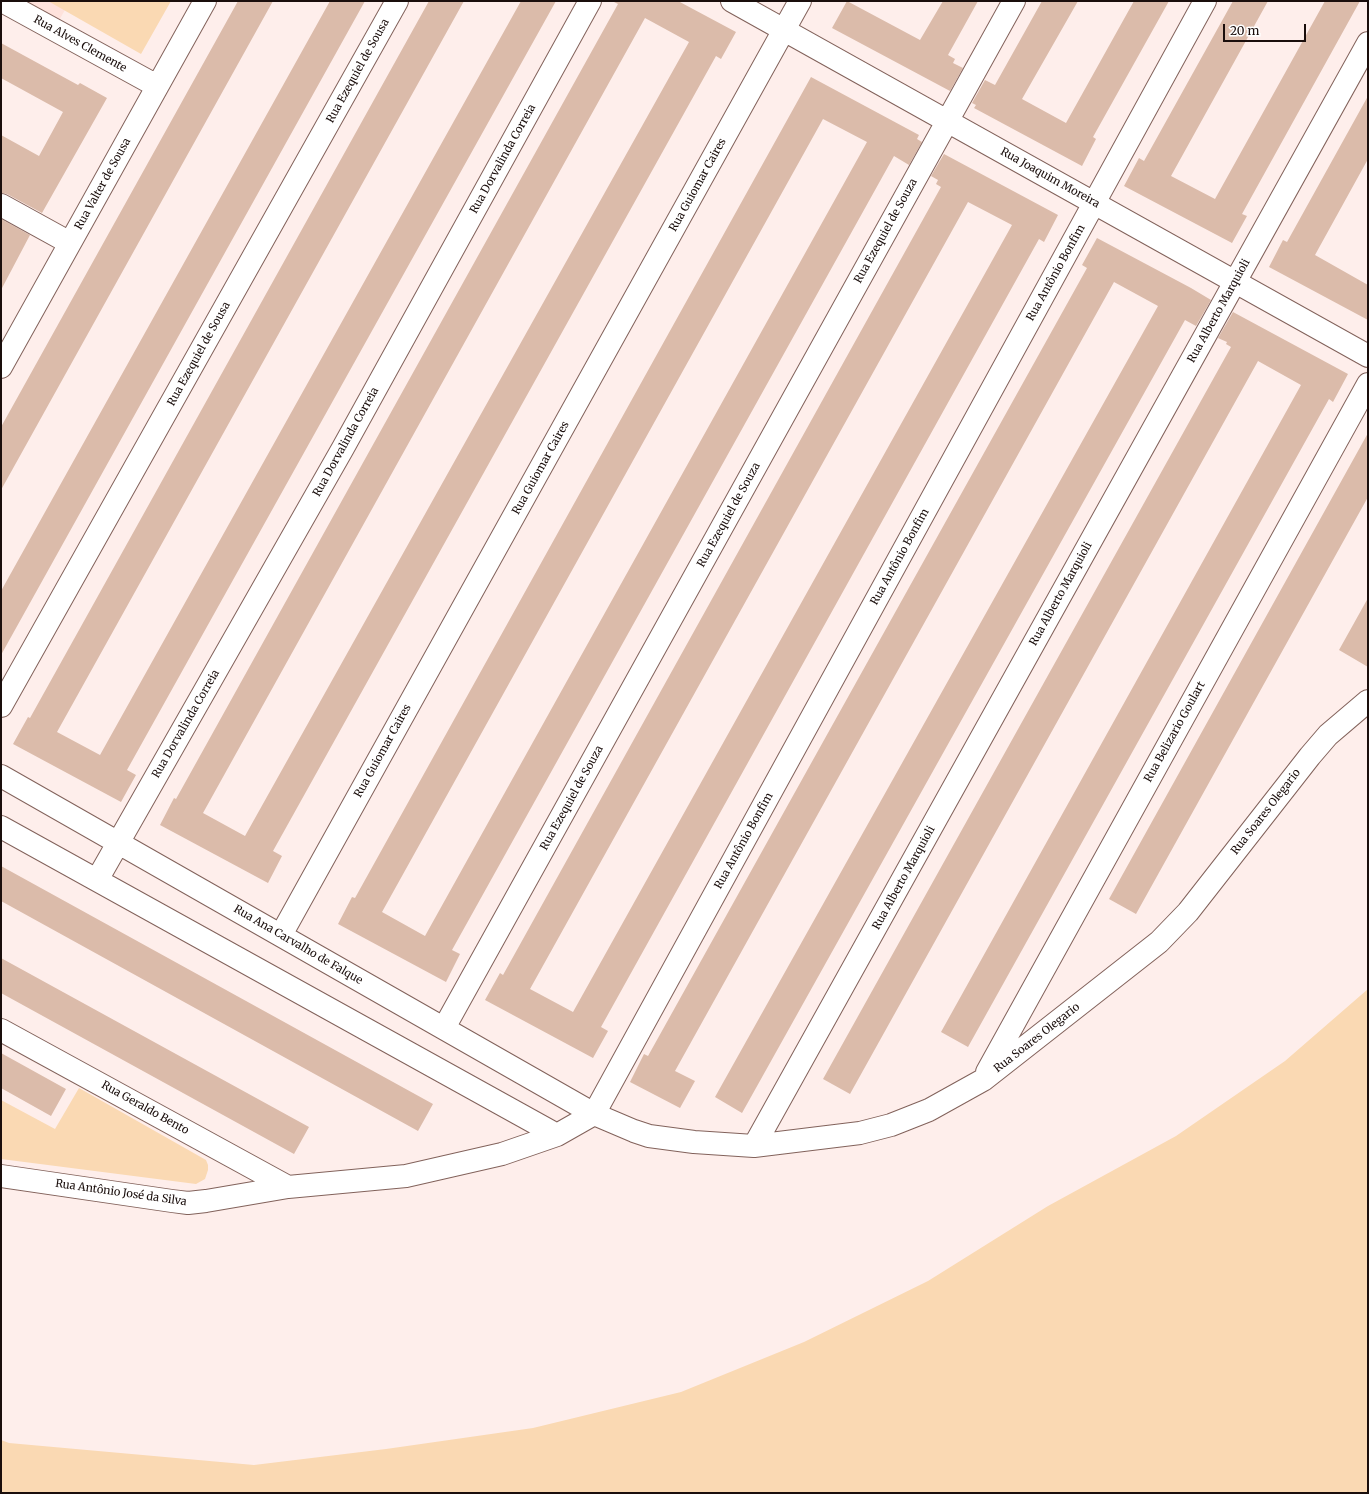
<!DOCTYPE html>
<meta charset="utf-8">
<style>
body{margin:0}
#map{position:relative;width:1369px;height:1494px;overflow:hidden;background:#feeeeb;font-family:Merriweather,serif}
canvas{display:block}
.frame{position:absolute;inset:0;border:2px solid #1a0e0c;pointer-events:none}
.scale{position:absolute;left:1223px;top:24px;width:83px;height:18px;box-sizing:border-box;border:2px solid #1a0e0c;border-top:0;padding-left:5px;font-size:12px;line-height:14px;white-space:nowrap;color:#1a0e0c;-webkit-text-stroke:3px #fff;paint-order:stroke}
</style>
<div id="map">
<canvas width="1369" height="1494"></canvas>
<div class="frame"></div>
<div class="scale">20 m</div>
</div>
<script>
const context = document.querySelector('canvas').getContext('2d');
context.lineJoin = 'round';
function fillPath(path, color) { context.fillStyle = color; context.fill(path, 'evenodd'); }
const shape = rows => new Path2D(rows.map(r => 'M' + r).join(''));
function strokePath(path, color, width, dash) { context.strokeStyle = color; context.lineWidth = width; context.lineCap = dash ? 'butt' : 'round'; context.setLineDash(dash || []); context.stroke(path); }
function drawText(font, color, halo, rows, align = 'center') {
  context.font = font + ' Merriweather,serif'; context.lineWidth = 3.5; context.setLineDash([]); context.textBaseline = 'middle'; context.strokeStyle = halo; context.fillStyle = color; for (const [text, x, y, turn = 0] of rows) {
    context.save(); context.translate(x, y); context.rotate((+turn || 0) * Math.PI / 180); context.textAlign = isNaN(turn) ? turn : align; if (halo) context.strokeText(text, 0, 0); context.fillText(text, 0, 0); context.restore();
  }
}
fillPath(shape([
 [16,1,70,1,57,24]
]), '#fee2dc');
fillPath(shape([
 [48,1,171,1,141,54],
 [1368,989,1368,1493,1,1493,1,1440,9,1443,254,1465,386,1449,533,1428,681,1392,804,1342,928,1281,1048,1206,1176,1136,1285,1061],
 [79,1088,206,1160,208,1165,208,1170,205,1179,196,1184,1,1159,1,1100,55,1129]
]), '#fad9b3');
fillPath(shape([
 [238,1,273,1,1,490,1,427],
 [330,1,365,1,1,655,1,591],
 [429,1,464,1,57,732,100,755,521,1,556,1,127,770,136,775,121,802,13,744,28,717,30,718,74,639],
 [612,1,678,1,736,32,721,59,716,56,273,851,282,856,268,883,160,825,174,798,176,799,618,4],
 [645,18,689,42,245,836,203,813],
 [847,1,920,40,943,1,978,1,948,55,955,59,953,63,963,68,950,91,832,28],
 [1042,1,1078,1,1022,99,1066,123,1134,1,1169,1,1093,137,1096,139,1082,166,974,108,976,105,972,103,985,80,995,85],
 [1233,1,1268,1,1171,176,1215,199,1325,1,1360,1,1242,214,1247,216,1232,243,1124,186,1139,158,1144,161],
 [1,43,78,85,80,83,107,98,42,213,7,194,1,193,1,135,39,156,63,112,1,78],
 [811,77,919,135,917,139,922,142,909,165,894,156,452,950,460,954,446,982,338,924,352,897,355,898],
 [823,119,867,142,425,936,382,912],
 [1368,96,1368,159,1315,255,1368,285,1368,320,1269,267,1283,240,1287,242],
 [944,154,1058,215,1044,242,1039,239,601,1027,608,1031,593,1058,485,1000,500,973,503,975,941,187,936,184,938,180,931,176],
 [968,202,1012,225,573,1012,530,989],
 [1,219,30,235,1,290],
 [1097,238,1191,288,1211,300,1196,326,1185,320,742,1113,715,1097,1158,306,1114,282,675,1071,695,1081,680,1108,630,1082,644,1054,648,1056,1087,268,1082,265],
 [1233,312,1348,374,1333,402,1329,399,968,1047,941,1032,1301,385,1258,361,850,1094,823,1079,1231,347,1226,344,1227,342,1218,338],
 [1368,433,1368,497,1136,914,1109,899],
 [1368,598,1368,667,1339,650],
 [1,866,433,1104,418,1131,1,901],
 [1,958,309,1127,294,1154,1,993],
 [1,1053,66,1089,51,1116,1,1088]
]), '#dbbbaa');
const minor = shape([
 [2,1,157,86],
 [732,1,1368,356],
 [1,205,70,243],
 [1,367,205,1],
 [1,706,397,1],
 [1,776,594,1114,634,1131,649,1136,694,1142,754,1146,860,1133,891,1125,929,1110,983,1080,1159,942,1188,912,1310,756,1328,735,1368,701],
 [1,827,557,1135],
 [97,880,343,448,590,1],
 [281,935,800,1],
 [444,1028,1014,1],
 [1,1030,288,1187],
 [987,1072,1368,384],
 [754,1146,1368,43],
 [1,1176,172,1201,188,1203,206,1201,288,1187,406,1176,502,1154,557,1135,594,1114,1205,1]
]);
strokePath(minor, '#82625b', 24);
strokePath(minor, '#fff', 22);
drawText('11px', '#1a0e0c', '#fff', [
 ["Rua Alves Clemente",80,44,29],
 ["Rua Ezequiel de Sousa",358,71,-61],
 ["Rua Dorvalinda Correia",503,159,-61],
 ["Rua Joaquim Moreira",1050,178,29],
 ["Rua Valter de Sousa",103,184,-61],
 ["Rua Guiomar Caires",698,185,-61],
 ["Rua Ezequiel de Souza",886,231,-61],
 ["Rua Antônio Bonfim",1056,273,-61],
 ["Rua Alberto Marquioli",1219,311,-61],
 ["Rua Ezequiel de Sousa",199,354,-61],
 ["Rua Dorvalinda Correia",346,442,-61],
 ["Rua Guiomar Caires",541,468,-61],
 ["Rua Ezequiel de Souza",729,515,-61],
 ["Rua Antônio Bonfim",900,557,-61],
 ["Rua Alberto Marquioli",1061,594,-61],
 ["Rua Dorvalinda Correia",186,724,-60],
 ["Rua Belizario Goulart",1175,732,-61],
 ["Rua Guiomar Caires",383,751,-61],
 ["Rua Ezequiel de Souza",572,798,-61],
 ["Rua Soares Olegario",1266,812,-52],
 ["Rua Antônio Bonfim",744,841,-61],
 ["Rua Alberto Marquioli",904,878,-61],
 ["Rua Ana Carvalho de Falque",298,945,30],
 ["Rua Soares Olegario",1037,1038,-38],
 ["Rua Geraldo Bento",145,1108,29],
 ["Rua Antônio José da Silva",121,1193,8]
]);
</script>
